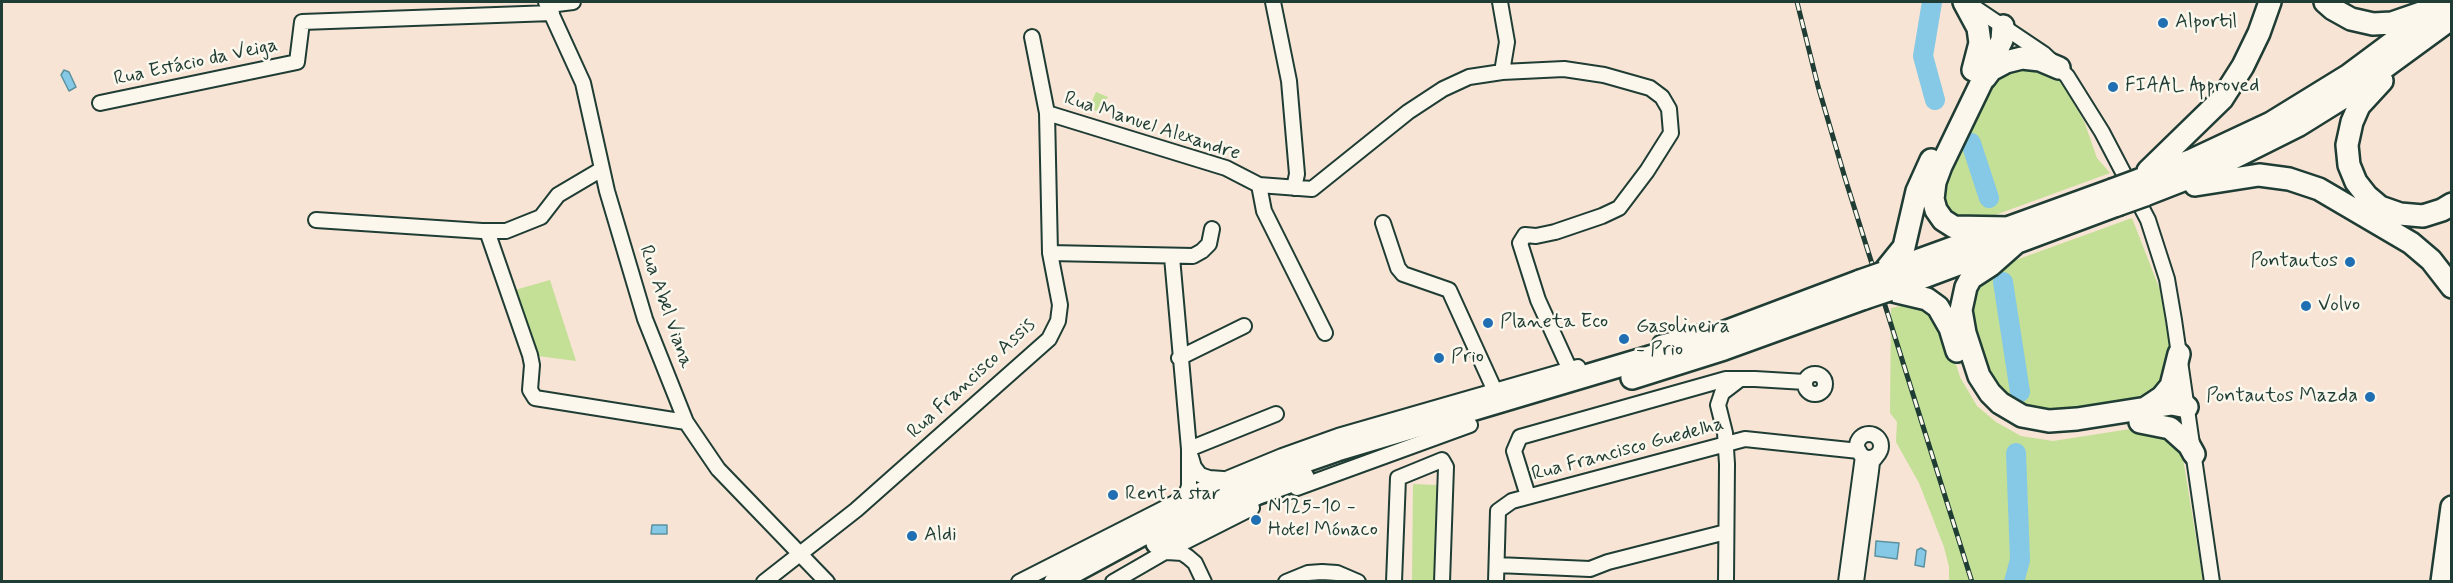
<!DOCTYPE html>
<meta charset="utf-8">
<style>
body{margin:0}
#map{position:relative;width:2453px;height:583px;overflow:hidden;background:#f7e4d5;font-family:Mynerve,sans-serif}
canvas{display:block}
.frame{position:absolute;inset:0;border:3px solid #1f3d34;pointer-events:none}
</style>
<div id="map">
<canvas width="2453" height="583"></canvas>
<div class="frame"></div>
</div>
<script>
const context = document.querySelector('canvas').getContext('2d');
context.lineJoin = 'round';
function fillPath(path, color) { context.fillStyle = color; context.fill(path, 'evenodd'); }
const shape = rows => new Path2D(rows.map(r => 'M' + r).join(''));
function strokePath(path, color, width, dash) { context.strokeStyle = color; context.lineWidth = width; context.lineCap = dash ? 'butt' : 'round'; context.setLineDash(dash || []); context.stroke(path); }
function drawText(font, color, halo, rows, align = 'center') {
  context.font = font + ' Mynerve,sans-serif'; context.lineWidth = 5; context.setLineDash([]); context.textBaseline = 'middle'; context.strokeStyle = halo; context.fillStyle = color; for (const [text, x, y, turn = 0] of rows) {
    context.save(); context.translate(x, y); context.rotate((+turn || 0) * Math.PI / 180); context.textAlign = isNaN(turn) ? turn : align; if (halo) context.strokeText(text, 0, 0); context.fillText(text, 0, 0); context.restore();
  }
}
fillPath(shape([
 [2021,64,2046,68,2061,81,2084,121,2097,158,2110,173,1976,222,1961,222,1943,207,1943,185,1987,83],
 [1096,92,1108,97,1101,107,1101,111,1088,110],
 [2132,218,2160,290,2169,341,2169,358,2166,375,2158,389,2146,400,2100,409,2035,413,2001,391,1989,376,1969,315,1973,289,1991,269],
 [550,280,576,361,530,355,508,292],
 [1901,306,1918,307,1932,314,1947,336,1960,377,1977,406,1996,422,2021,436,2053,441,2143,427,2172,438,2182,452,2203,581,1949,581,1949,567,1944,547,1919,483,1896,442,1897,422,1890,413,1891,308],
 [1413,484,1437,485,1435,581,1412,582]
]), '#c4df96');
const water = shape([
 [64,70,69,72,76,87,69,91,61,75,64,70],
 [652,525,667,525,667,534,651,534,652,525],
 [1876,541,1899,543,1897,559,1875,556,1876,541],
 [1921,548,1926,551,1924,567,1915,565,1917,550,1921,548]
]);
fillPath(water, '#85c9e6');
strokePath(water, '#5c919f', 1.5);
strokePath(shape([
 [1932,2,1923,56,1935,100],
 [1971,143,1989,198],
 [2003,282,2020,392],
 [2014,582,2020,560,2016,453]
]), '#85c9e6', 20);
const street = shape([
 [546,2,583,83,607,191,645,319,686,422,718,469,827,582],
 [1273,2,1289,81,1297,174,1294,188],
 [1500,2,1507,42,1502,72],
 [1968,3,2044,54,2067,76,2102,132,2148,220,2167,279,2174,320,2212,582],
 [549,5,573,2],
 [100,103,297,62,302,22,552,13],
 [1047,113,1226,168,1259,185,1264,211,1325,333],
 [1259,185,1312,189,1408,112,1443,89,1469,77,1502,72,1564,69,1604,75,1650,88,1662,97,1669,109,1671,133,1647,171,1619,208,1602,216,1555,232,1536,236,1525,235,1520,243,1538,300,1570,370],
 [316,220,482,231,506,231,541,217,558,195,602,169],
 [1383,223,1398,268,1403,274,1449,290,1495,391],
 [487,231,530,355,532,365,530,390,535,398,686,422],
 [1050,253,1193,256,1202,251,1209,244,1212,229],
 [1172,257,1189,449,1189,486,1185,498],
 [1660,343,1708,330],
 [1179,358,1244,326],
 '1805 384a10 10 0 1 1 20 0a10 10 0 1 1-20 0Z',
 '1857 446a12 12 0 1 1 24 0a12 12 0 1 1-24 0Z',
 [1189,449,1276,414],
 [1191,457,1194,467,1200,475,1209,478,1223,479],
 [1297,488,1470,425],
 [1528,496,1514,451,1520,437,1726,379,1755,379,1805,382],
 [1167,552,1182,553,1188,557,1195,563,1204,582],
 [1497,565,1590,569,1608,562,1726,532],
 [764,582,856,510,1049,339,1058,321,1060,305,1050,253,1047,113,1032,37],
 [1019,582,1202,489,1282,456,1338,436,1578,367],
 [1113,582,1165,552,1252,508],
 [1286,582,1308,573,1322,572,1337,573,1358,582],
 [1394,582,1398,478,1442,460,1446,467,1442,582],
 [1496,582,1498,511,1512,501,1745,439,1859,451],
 [1726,582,1727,464,1725,433,1718,405,1722,393,1739,380],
 [1846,582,1863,456],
 [1856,582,1871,471,1872,462,1879,453]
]);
const primary = shape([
 [1964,2,1978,28,1980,43,1973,70],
 [2325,2,2333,9,2351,19,2373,24,2392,23,2424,12],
 [2003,26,2002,40,1941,166,1935,182,1933,199,1936,210,1943,220,1954,227,2010,228],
 [1985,78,1991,70,2006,62,2022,58,2040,60,2059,68],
 [2382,81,2359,106,2352,122,2347,145,2349,165,2356,182,2367,196,2380,207,2400,214,2423,216,2442,210,2452,204],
 [2148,171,2222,99,2243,66,2259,33,2270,2],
 [2139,180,2192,160,2271,123,2349,75,2447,2],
 [2195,185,2259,175,2289,179,2319,189,2411,243,2431,260,2452,287],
 [2145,195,2209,170,2299,125,2344,97,2452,18],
 [2017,242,1991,265,1971,278,1966,287,1961,310,1965,333,1979,376,1990,393,2000,403,2022,416,2049,421,2077,419,2172,404,2187,407],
 [1883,273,1904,247,1917,191,1931,160],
 [1883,273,2112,190],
 [1889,290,1927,299,1938,307,1950,328,1957,351],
 [1889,290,2117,205],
 [1632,378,1724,349,1865,298],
 [2147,407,2162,397,2171,386,2179,354],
 [2140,422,2170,428,2189,445,2194,454],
 [1157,543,1256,494,1303,477],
 [1055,582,1184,512,1268,474,1337,450,1693,344,1860,281],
 [2442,582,2452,507]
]);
strokePath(street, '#1f3d34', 18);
strokePath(primary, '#1f3d34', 26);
strokePath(street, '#fbf7ec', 14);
strokePath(primary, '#fbf7ec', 21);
const rail = shape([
 [1797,2,1818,86,1845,178,1972,582]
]);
strokePath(rail, '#1f3d34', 5);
strokePath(rail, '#fbf7ec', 3, [9]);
const primaryBridge = shape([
 [2112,190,2139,180],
 [2117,205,2145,195],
 [1860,281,1883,273],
 [1865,298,1889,290]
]);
strokePath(primaryBridge, '#1f3d34', 26, []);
strokePath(primaryBridge, '#fbf7ec', 21);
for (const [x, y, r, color] of [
 [2163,23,6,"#1f6fb2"],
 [2113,87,6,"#1f6fb2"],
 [2350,262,6,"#1f6fb2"],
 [2306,306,6,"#1f6fb2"],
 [1488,323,6,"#1f6fb2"],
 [1624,339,6,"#1f6fb2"],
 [1439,358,6,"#1f6fb2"],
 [2370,397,6,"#1f6fb2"],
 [1113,495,6,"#1f6fb2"],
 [1256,520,6,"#1f6fb2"],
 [912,536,6,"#1f6fb2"]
]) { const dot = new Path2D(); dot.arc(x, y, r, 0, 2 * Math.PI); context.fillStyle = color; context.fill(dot); strokePath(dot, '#fbf7ec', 2); }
drawText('20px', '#1f3d34', '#fbf7ec', [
 ["Alportil",2175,23],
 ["FIAAL Approved",2125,87],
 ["Pontautos",2338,262,"right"],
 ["Volvo",2318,306],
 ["Planeta Eco",1500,323],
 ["Gasolineira",1636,328],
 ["- Prio",1636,351],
 ["Prio",1451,358],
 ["Pontautos Mazda",2358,397,"right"],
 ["Rent a star",1125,495],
 ["N125-10 -",1268,508],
 ["Hotel Mónaco",1268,531],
 ["Aldi",924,536]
], 'left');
drawText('20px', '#1f3d34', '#fbf7ec', [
 ["Rua Estácio da Veiga",196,63,-12],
 ["Rua Manuel Alexandre",1152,127,18],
 ["Rua Abel Viana",665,307,71],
 ["Rua Francisco Assis",972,379,-43],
 ["Rua Francisco Guedelha",1628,450,-15]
]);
</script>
